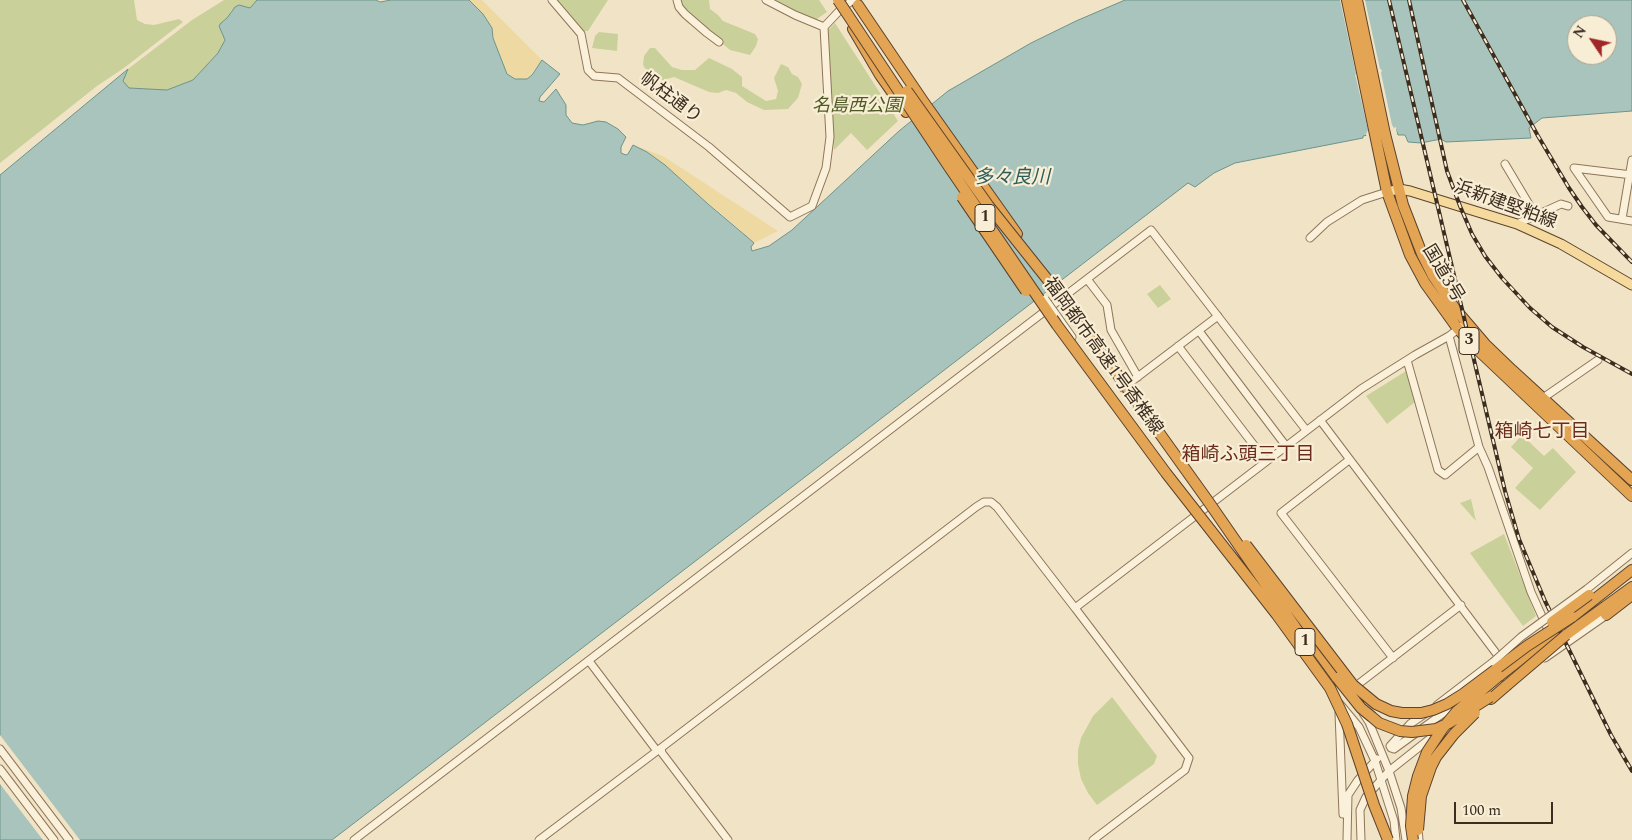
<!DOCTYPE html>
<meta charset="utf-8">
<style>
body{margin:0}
#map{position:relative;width:1632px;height:840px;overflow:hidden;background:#f1e4c6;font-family:Spectral,serif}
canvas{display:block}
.north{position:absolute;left:1567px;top:15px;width:50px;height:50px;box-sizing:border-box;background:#f8eed6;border:1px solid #ada18d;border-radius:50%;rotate:304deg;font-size:14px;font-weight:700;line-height:20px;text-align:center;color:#3d2d1f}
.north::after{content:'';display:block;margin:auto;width:18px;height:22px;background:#a02728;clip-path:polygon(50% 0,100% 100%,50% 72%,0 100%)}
.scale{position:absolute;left:1454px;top:802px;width:99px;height:22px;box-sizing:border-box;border:2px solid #3d2d1f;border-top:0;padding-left:6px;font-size:15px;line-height:18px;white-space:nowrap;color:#3d2d1f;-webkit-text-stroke:4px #f8eed6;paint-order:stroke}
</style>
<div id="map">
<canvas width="1632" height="840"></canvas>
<div class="north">N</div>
<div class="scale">100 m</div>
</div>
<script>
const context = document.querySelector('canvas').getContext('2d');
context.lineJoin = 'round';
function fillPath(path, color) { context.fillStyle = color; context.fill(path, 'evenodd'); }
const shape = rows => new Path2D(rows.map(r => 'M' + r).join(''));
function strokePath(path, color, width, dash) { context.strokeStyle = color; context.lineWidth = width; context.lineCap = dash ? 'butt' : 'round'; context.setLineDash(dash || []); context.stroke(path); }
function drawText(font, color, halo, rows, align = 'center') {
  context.font = font + ' Spectral,"Noto Sans JP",serif'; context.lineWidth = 4.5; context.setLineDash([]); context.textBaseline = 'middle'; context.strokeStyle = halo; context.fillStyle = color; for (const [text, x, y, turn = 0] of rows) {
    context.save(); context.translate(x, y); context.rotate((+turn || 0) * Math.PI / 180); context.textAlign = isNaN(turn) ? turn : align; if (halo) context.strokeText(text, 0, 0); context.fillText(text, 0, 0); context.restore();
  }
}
fillPath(shape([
 [0,0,134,0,137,20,145,24,154,25,179,19,183,22,124,68,97,86,0,163],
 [224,0,257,0,250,8,243,6,232,10,227,18,221,23,219,26,225,40,218,53,193,80,167,90,128,88,125,85,123,78,128,69,192,20],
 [557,0,608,0,588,31,583,31],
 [675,0,709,0,710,9,718,15,723,21,755,34,758,39,756,46,750,55,730,50,709,32,688,23,679,15,674,6],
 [771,0,819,0,827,12,814,21],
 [835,23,898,121,867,150,851,133,834,150,827,43,828,30],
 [599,32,618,34,617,51,592,48,595,36],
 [650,48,655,48,672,67,682,70,695,70,709,58,732,69,742,77,742,86,766,101,776,99,778,91,774,78,781,64,788,67,792,74,798,77,802,84,798,98,788,109,764,110,747,102,736,93,726,90,718,93,709,92,674,77,663,80,649,74,643,65,644,56],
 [1160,285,1171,299,1158,308,1147,294],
 [1406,371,1415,402,1387,424,1366,396],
 [1522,435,1544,456,1553,448,1576,472,1540,510,1515,488,1533,468,1511,447],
 [1471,499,1476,521,1460,503],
 [1504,534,1536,616,1523,626,1470,553],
 [1112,697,1157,756,1154,764,1097,805,1088,793,1081,779,1078,764,1078,750,1081,738,1093,716]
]), '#cad099');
fillPath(shape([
 [469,0,482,0,542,60,527,79,515,79,507,74,493,38,492,28,483,14],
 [633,145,663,156,778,231,754,243,739,229,647,152]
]), '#eed9a2');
const water = shape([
 [257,0,376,0,380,2,391,0,469,0,483,14,492,28,493,38,507,74,515,79,527,79,532,75,542,60,560,74,540,97,539,101,544,102,556,89,566,105,566,115,572,123,583,125,598,121,606,122,618,129,626,137,621,147,621,153,626,155,628,154,633,145,647,152,665,165,708,204,746,236,754,243,751,247,752,251,769,246,792,230,899,131,948,91,1031,43,1076,21,1125,0,1632,0,1632,111,1542,118,1529,128,1531,138,1446,142,1441,139,1421,143,1408,142,1405,135,1398,135,1396,129,1363,136,1363,138,1235,163,1214,173,1195,187,1188,183,332,840,0,840,0,175,128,69,123,81,129,88,167,90,193,80,218,53,225,40,219,26,221,23,227,18,235,7,239,5,250,8,257,0],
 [1577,25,1607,25,1607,55,1577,55,1577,25]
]);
fillPath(water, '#a8c4bc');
strokePath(water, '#6d938a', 1);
fillPath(shape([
 [1340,0,1365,0,1380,69,1382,70,1381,73,1392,125,1394,128,1396,127,1397,135,1395,135,1395,132,1367,138,1366,134,1368,130,1356,78,1355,75,1356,74],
 [0,735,80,840,43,840,0,784]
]), '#f1e4c6');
const minor = shape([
 [552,0,581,34,588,70,594,76,618,78,709,147,790,217,812,206,826,168,830,137,824,27,841,9,853,0],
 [677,0,679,7,685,14,707,33,719,42],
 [766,0,795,15,824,27],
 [1505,164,1536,216],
 [1632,175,1574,168,1608,217,1632,221],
 [1622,219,1632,160],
 [1517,224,1561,204,1568,206],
 [1310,238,1327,222,1362,200,1387,192],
 [1087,279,1107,305,1111,330,1138,377],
 [1055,313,1072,337],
 [1199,331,1286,446],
 [1449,336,1479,447,1488,467,1531,592,1550,634],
 [1178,346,1266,461],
 [1407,360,1438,470,1445,475,1479,447],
 [1123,388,1218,316],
 [1543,398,1598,360],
 [1320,420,1502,661],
 [1349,460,1281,513,1393,658],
 [1587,589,1632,553],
 [1075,608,1189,758,1185,770,1093,840],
 [1545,658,1608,614],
 [589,661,657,751],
 [1352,689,1461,605],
 [1339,703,1359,727,1375,761,1394,821,1396,840],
 [1437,705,1493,662],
 [1339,713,1343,814,1346,814],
 [1363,713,1369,722,1389,771,1401,808,1406,840],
 [1426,713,1410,724,1390,746,1391,748,1394,749,1460,701],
 [0,749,69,840],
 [0,769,54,840],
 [1418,828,1419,840],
 [354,840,1151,230,1306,430],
 [539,840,661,748],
 [728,840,662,753,661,748,976,507,984,502,991,502,997,507,1075,608,1361,389,1415,355,1449,336,1462,326],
 [1347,840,1348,795,1358,780,1377,759],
 [1361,840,1360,810,1366,797,1389,771,1437,733]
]);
const major = shape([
 [1387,192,1399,189,1410,191,1517,224,1561,244,1632,285]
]);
const highway = shape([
 [1347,0,1387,192,1410,255,1425,283,1458,329,1480,352,1632,496],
 [1357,0,1385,134,1403,205,1422,254,1433,276,1456,310,1485,344,1512,370,1632,480],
 [858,5,923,101,1017,234],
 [853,29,880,75,906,112],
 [1606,615,1632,595],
 [1572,617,1632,570],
 [1305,634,1337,678],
 [1566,635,1632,587],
 [1499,676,1556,632],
 [1491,699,1506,686]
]);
strokePath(minor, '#8d755a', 9);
strokePath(major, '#5b432e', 11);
strokePath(highway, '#5b432e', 12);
strokePath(minor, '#fbf1da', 7);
strokePath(major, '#f5d99d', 9);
strokePath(highway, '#e3a453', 10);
const rail = shape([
 [1389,0,1505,491,1519,539,1545,601,1611,735,1632,771],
 [1409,0,1447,171,1460,206,1472,234,1485,256,1502,278,1530,308,1552,327,1583,347,1632,374],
 [1463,0,1538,136,1569,188,1582,207,1596,225,1632,262]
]);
strokePath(rail, '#3d2d1f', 4);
strokePath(rail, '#f8eed6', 2, [5.5]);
const minorBridge = shape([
 [1045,299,1055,313],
 [1493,662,1521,637,1587,589]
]);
const highwayBridge = shape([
 [838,0,949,167,1057,325,1166,473,1277,615,1330,688,1347,724,1374,805,1388,840],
 [907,91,988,205,1067,304,1208,501,1307,644],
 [962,197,1026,291],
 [1246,545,1353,685,1376,704,1391,711,1402,713,1421,713,1433,710,1447,704,1463,694,1527,646,1572,617],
 [1552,622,1589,595],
 [1337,678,1361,708,1372,717,1379,723,1400,731,1412,732,1436,729,1449,723,1490,697],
 [1506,686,1566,635],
 [1418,830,1421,796,1431,767,1436,757,1454,734,1475,713],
 [1413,840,1411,826,1413,796,1418,776,1427,752,1443,728,1457,711,1499,676]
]);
strokePath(minorBridge, '#8d755a', 9, []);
strokePath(highwayBridge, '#5b432e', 12, []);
strokePath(minorBridge, '#fbf1da', 7);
strokePath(highwayBridge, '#e3a453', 10);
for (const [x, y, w] of [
 [985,218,20],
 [1469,341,20],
 [1305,642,20]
]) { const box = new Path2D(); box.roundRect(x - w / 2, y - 13.5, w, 27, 4); context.fillStyle = '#f8eed6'; context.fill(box); strokePath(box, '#3d2d1f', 1); }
drawText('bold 16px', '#3d2d1f', null, [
 ["1",985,218],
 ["3",1469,341],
 ["1",1305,642]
]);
drawText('18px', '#3d2d1f', '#f8eed6', [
 ["帆柱通り",670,99,37],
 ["浜新建堅粕線",1505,206,20],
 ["国道3号",1442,274,59],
 ["福岡都市高速1号香椎線",1102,357,54]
]);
drawText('italic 18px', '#4d5a24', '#f8eed6', [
 ["名島西公園",857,107]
]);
drawText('italic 19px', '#2d5d5a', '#f8eed6', [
 ["多々良川",1012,179]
]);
drawText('19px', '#6c2c1c', '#f8eed6', [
 ["箱崎七丁目",1542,433],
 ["箱崎ふ頭三丁目",1248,456]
]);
</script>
